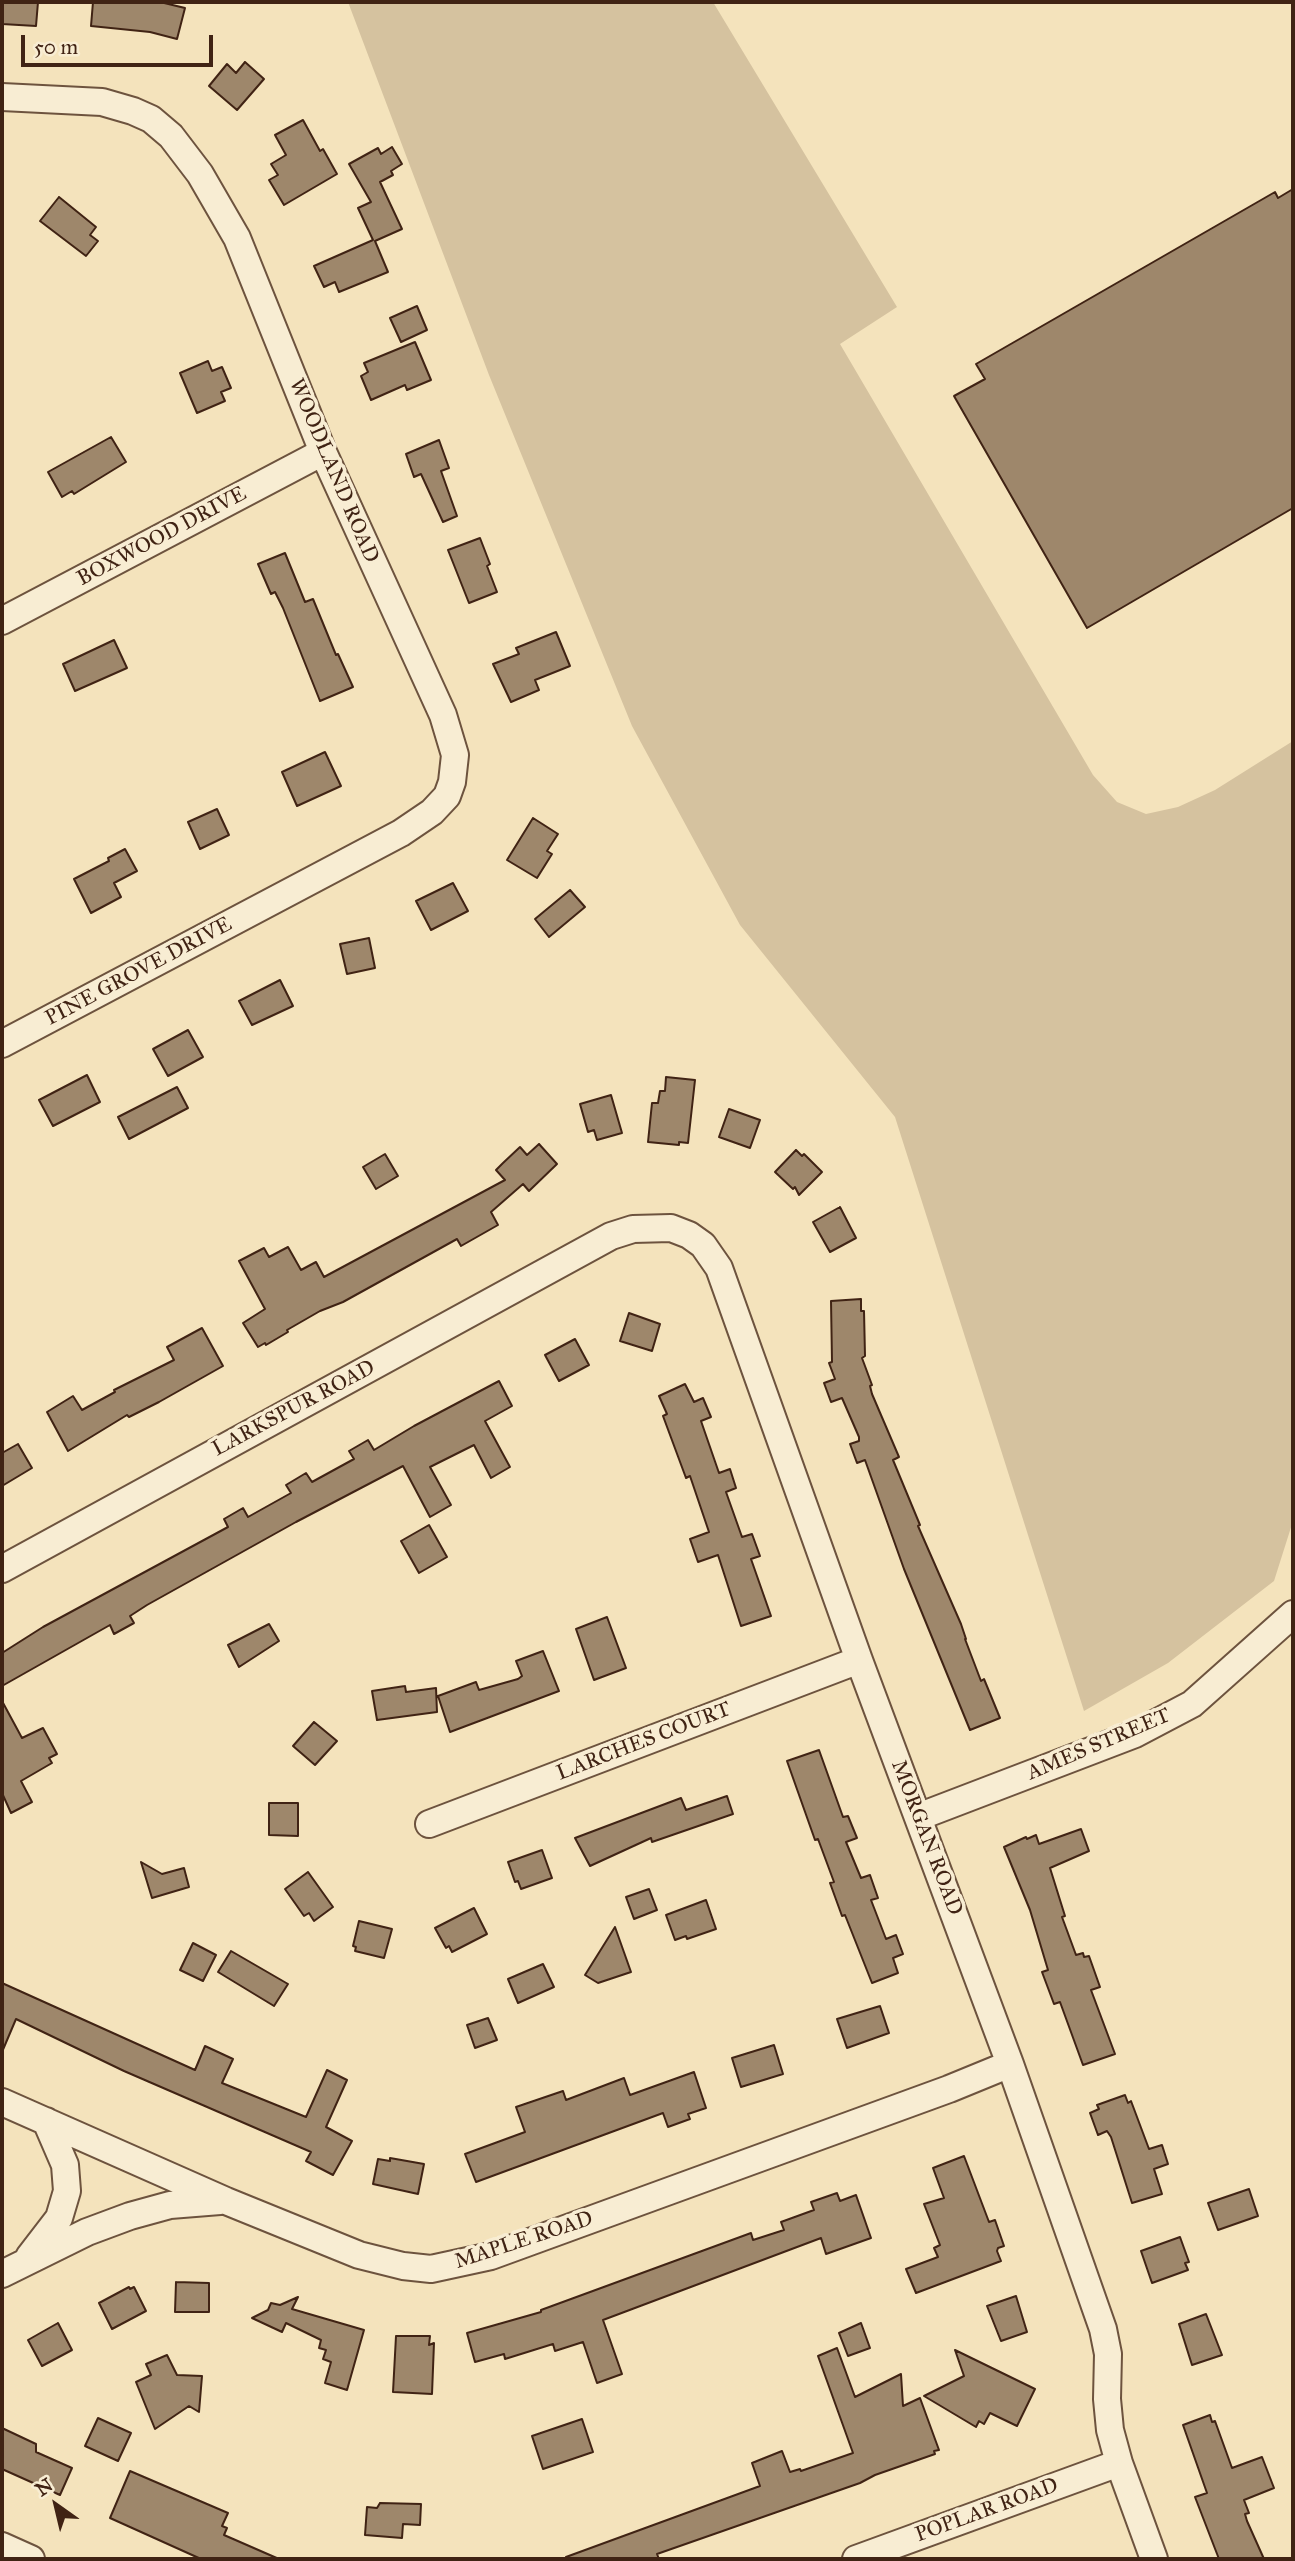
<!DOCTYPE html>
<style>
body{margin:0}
#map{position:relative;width:1295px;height:2561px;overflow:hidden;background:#f4e3bc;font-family:"IM FELL Great Primer",serif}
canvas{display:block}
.frame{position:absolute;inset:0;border:4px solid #402314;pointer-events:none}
.north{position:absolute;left:21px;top:2470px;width:70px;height:70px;-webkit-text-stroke:5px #f8edd3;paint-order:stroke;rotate:326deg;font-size:19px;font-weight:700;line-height:28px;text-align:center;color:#402314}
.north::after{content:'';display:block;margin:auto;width:24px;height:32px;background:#402314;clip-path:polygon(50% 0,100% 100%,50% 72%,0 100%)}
.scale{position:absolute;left:21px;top:35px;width:192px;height:32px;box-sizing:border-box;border:4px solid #402314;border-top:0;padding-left:9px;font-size:21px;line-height:24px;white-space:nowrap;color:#402314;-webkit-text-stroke:5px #f8edd3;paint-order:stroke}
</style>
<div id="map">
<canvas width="1295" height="2561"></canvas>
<div class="frame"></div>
<div class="north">N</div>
<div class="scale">50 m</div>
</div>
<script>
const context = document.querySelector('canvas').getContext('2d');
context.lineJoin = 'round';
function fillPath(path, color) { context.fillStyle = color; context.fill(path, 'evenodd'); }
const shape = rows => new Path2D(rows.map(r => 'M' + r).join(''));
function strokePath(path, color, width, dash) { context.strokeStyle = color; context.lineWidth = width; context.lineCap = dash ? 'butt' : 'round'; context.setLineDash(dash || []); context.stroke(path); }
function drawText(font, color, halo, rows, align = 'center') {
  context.font = font + ' "IM FELL Great Primer",serif'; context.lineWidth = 7; context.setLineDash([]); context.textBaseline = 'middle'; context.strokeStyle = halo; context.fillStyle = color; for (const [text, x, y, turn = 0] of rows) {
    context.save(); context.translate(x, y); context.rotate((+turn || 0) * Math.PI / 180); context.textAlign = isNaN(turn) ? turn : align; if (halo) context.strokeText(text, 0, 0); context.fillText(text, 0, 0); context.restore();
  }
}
fillPath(shape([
 [348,2,713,2,897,307,840,344,1093,775,1117,802,1146,814,1178,807,1215,790,1293,741,1293,1521,1274,1581,1168,1663,1084,1711,895,1117,740,925,632,726,489,375]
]), '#d5c29f');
const building = shape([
 [2,2,38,2,36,26,2,24,2,2],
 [93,2,160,2,185,8,177,39,150,32,91,26,93,2],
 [245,62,264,79,237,110,209,86,227,64,236,73,245,62],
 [303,120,320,151,323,149,337,174,284,205,269,180,278,175,271,164,286,155,275,135,303,120],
 [392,147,402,164,391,171,393,175,380,182,402,229,375,241,388,272,339,292,335,282,324,287,314,266,373,240,358,208,371,202,349,164,378,148,381,154,392,147],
 [1293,189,1293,508,1087,628,954,396,985,379,976,364,1275,192,1278,198,1293,189],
 [59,197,96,227,90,235,98,241,86,256,40,221,59,197],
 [417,306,427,330,401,342,390,318,417,306],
 [415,342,431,380,407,390,405,385,371,400,361,376,368,372,364,363,415,342],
 [208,361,212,371,222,367,231,388,221,392,225,401,197,413,180,373,208,361],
 [111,437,126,462,74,494,72,491,62,497,48,472,111,437],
 [439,440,449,468,441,471,457,516,443,522,421,474,414,477,406,454,439,440],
 [480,538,490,564,487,566,497,592,469,603,448,550,480,538],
 [285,553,305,602,313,599,336,655,338,654,353,687,320,701,283,608,275,592,271,594,258,564,285,553],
 [556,632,570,666,535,680,539,690,511,702,493,664,519,654,516,648,556,632],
 [114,640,127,668,75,691,63,664,114,640],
 [325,752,341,786,297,806,282,772,325,752],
 [217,809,229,835,200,849,188,822,217,809],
 [533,818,558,834,547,851,552,854,537,878,507,860,533,818],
 [125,849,137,871,114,883,121,897,91,913,74,879,109,861,108,858,125,849],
 [453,883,468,911,431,930,416,901,453,883],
 [570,890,585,907,549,937,535,919,570,890],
 [369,938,375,968,347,974,340,944,369,938],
 [280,980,293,1006,252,1025,239,1001,280,980],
 [188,1030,203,1057,168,1076,153,1049,188,1030],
 [87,1075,100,1102,53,1126,39,1100,87,1075],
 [666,1077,695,1080,688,1143,679,1142,679,1145,648,1142,652,1103,658,1103,660,1091,665,1091,666,1077],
 [177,1087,188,1108,129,1139,118,1117,177,1087],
 [611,1095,622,1133,597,1140,594,1130,588,1132,580,1104,611,1095],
 [729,1109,760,1120,750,1148,719,1137,729,1109],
 [539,1144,557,1164,529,1191,523,1184,491,1212,498,1225,461,1246,457,1239,343,1302,320,1311,287,1330,288,1332,266,1345,265,1343,258,1347,243,1323,265,1309,239,1261,264,1248,269,1257,288,1247,301,1270,316,1262,324,1277,505,1180,496,1170,503,1163,520,1147,527,1155,539,1144],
 [796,1150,802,1156,804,1154,822,1172,799,1195,795,1187,793,1189,775,1172,796,1150],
 [385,1154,398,1176,376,1189,363,1167,385,1154],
 [840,1207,856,1238,830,1252,813,1222,840,1207],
 [861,1299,861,1311,864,1311,865,1356,862,1358,872,1385,870,1386,872,1394,899,1457,893,1460,920,1525,918,1526,961,1624,966,1639,965,1639,981,1681,984,1679,1000,1718,970,1730,904,1569,865,1460,857,1463,850,1444,859,1441,859,1437,842,1398,831,1402,824,1383,835,1379,829,1363,832,1362,831,1301,861,1299],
 [629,1313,660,1324,652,1351,620,1341,629,1313],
 [202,1328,223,1366,159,1402,129,1417,127,1415,68,1451,47,1412,73,1396,82,1410,115,1392,114,1390,174,1360,167,1347,202,1328],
 [575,1339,589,1365,559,1381,545,1355,575,1339],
 [499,1381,512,1406,485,1421,510,1467,491,1478,474,1445,430,1467,451,1505,430,1517,403,1466,296,1522,147,1605,130,1616,134,1623,114,1634,110,1625,2,1686,2,1653,43,1627,228,1527,224,1519,243,1508,248,1517,291,1493,286,1485,306,1473,312,1482,354,1459,349,1451,368,1440,374,1450,414,1426,499,1381],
 [685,1384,694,1402,703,1398,711,1417,701,1421,719,1473,730,1469,736,1488,726,1492,742,1537,752,1534,760,1556,751,1559,771,1616,741,1626,718,1555,698,1562,690,1539,709,1532,690,1476,686,1478,663,1416,667,1414,659,1396,685,1384],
 [18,1444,32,1468,2,1486,2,1453,18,1444],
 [429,1525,447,1557,419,1573,401,1541,429,1525],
 [607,1617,626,1668,594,1680,576,1629,607,1617],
 [269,1624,279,1641,239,1667,228,1645,269,1624],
 [543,1651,559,1691,450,1732,438,1696,476,1682,479,1690,518,1679,522,1676,516,1661,543,1651],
 [405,1686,406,1692,436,1688,437,1712,377,1720,372,1691,405,1686],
 [2,1701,22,1738,43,1728,57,1754,49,1758,52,1763,21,1781,32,1802,11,1813,2,1793,2,1701],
 [314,1722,337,1741,315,1765,293,1746,314,1722],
 [819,1750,843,1817,848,1816,857,1838,846,1842,861,1878,870,1875,878,1898,871,1900,886,1939,896,1935,903,1954,893,1958,898,1973,872,1983,845,1915,842,1916,830,1883,834,1882,818,1839,815,1840,787,1761,819,1750],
 [727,1796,733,1814,652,1842,651,1838,590,1866,575,1838,681,1798,686,1810,727,1796],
 [269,1803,298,1803,298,1836,269,1835,269,1803],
 [1081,1829,1089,1851,1050,1868,1065,1916,1062,1917,1076,1955,1083,1953,1084,1957,1089,1956,1100,1987,1091,1990,1115,2054,1083,2065,1060,2002,1054,2004,1042,1972,1048,1970,1030,1910,1004,1847,1026,1837,1027,1839,1036,1835,1039,1844,1081,1829],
 [542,1850,552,1878,521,1889,518,1881,515,1882,508,1862,542,1850],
 [141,1862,162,1874,184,1868,189,1887,152,1898,141,1862],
 [308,1872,333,1907,314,1921,309,1913,304,1916,285,1889,308,1872],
 [649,1889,657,1910,634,1919,626,1897,649,1889],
 [706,1900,716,1929,687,1939,686,1936,675,1940,666,1915,706,1900],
 [474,1908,487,1934,452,1952,449,1946,446,1948,435,1928,474,1908],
 [359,1921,392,1929,384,1958,355,1951,356,1947,353,1946,359,1921],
 [615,1927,631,1972,598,1983,585,1975,615,1927],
 [193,1943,216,1955,203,1981,180,1970,193,1943],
 [231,1951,288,1984,274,2006,218,1972,231,1951],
 [543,1964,554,1987,518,2003,508,1979,543,1964],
 [2,1983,195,2070,205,2046,233,2059,222,2083,306,2117,327,2070,347,2080,326,2127,352,2141,333,2175,306,2161,311,2152,124,2071,16,2019,2,2052,2,1983],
 [880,2006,889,2033,847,2048,837,2019,880,2006],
 [488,2018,497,2040,475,2048,467,2025,488,2018],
 [774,2045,783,2074,741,2087,732,2058,774,2045],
 [694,2072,706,2108,688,2114,690,2119,668,2127,663,2113,476,2182,465,2154,525,2132,516,2107,563,2091,566,2100,624,2078,630,2095,694,2072],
 [1125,2095,1128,2103,1131,2101,1149,2149,1162,2145,1168,2164,1154,2169,1162,2194,1132,2203,1111,2137,1107,2131,1098,2135,1090,2113,1099,2109,1097,2105,1125,2095],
 [964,2156,989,2222,995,2220,1004,2246,998,2248,997,2251,1001,2261,916,2293,906,2269,938,2257,934,2248,940,2245,924,2204,944,2198,933,2168,964,2156],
 [390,2158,424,2164,418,2194,373,2184,378,2159,390,2161,390,2158],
 [1249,2189,1258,2216,1218,2230,1208,2203,1249,2189],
 [837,2193,840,2201,856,2195,871,2238,826,2254,821,2238,603,2320,622,2374,597,2383,583,2342,555,2351,553,2344,505,2359,504,2354,475,2362,467,2333,541,2312,541,2310,751,2233,753,2240,784,2230,781,2222,814,2210,811,2202,837,2193],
 [1180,2237,1189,2262,1185,2263,1188,2270,1152,2283,1141,2251,1180,2237],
 [176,2282,209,2283,209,2312,175,2312,176,2282],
 [129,2287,130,2289,134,2287,146,2311,112,2329,99,2303,129,2287],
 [1016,2296,1027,2332,1001,2341,987,2306,1016,2296],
 [298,2297,292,2309,364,2330,347,2390,325,2383,331,2362,323,2359,326,2350,319,2348,321,2340,286,2323,282,2332,252,2318,268,2310,271,2303,280,2305,298,2297],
 [1206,2314,1222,2355,1192,2365,1179,2324,1206,2314],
 [58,2323,72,2350,42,2366,28,2340,58,2323],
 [861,2323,870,2348,848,2356,839,2333,861,2323],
 [396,2336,430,2336,429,2345,434,2343,432,2394,393,2392,396,2336],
 [837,2348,855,2397,901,2374,903,2406,920,2398,939,2450,934,2451,935,2454,875,2475,860,2483,657,2554,659,2559,566,2559,566,2557,760,2486,752,2463,782,2451,790,2472,800,2469,801,2471,853,2453,818,2356,837,2348],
 [955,2350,1035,2389,1017,2426,990,2413,984,2424,979,2421,976,2427,924,2396,964,2376,955,2350],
 [167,2355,177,2375,202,2376,199,2412,189,2406,155,2429,136,2382,151,2375,146,2364,167,2355],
 [1210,2415,1212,2422,1215,2421,1232,2468,1262,2457,1274,2488,1244,2500,1249,2513,1245,2514,1247,2521,1264,2559,1219,2559,1195,2497,1207,2493,1183,2425,1210,2415],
 [98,2418,131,2433,118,2461,85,2446,98,2418],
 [582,2419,593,2452,543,2469,532,2436,582,2419],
 [2,2428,36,2444,36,2452,72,2468,60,2495,2,2469,2,2428],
 [130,2471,228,2513,222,2526,227,2528,224,2535,279,2559,201,2559,110,2518,130,2471],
 [380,2503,421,2504,420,2525,403,2524,402,2538,365,2535,367,2507,377,2508,380,2503]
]);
fillPath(building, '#9e876b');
strokePath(building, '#402314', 2);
const minor = shape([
 [2,97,102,102,133,111,151,119,171,136,200,174,237,238,323,452,443,715,455,755,452,782,447,796,432,812,401,833,2,1044],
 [2,621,323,452],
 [2,1569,611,1236,633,1229,671,1228,689,1235,703,1245,719,1268,859,1660,1010,2064,1103,2329,1108,2354,1107,2399,1110,2430,1119,2463,1154,2559],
 [918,1817,1135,1734,1192,1704,1293,1614],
 [429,1824,859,1660],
 [2,2102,226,2201,359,2255,403,2266,431,2269,491,2256,949,2089,1010,2064],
 [29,2257,59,2218,67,2191,65,2165,46,2121],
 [2,2274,87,2232,130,2216,170,2205,220,2201],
 [2,2546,31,2559],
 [856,2559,1119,2463]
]);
strokePath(minor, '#6d533e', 30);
strokePath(minor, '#f8edd3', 26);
drawText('21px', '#402314', '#f8edd3', [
 ["WOODLAND ROAD",333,471,67],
 ["BOXWOOD DRIVE",162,537,-28],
 ["PINE GROVE DRIVE",139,972,-28],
 ["LARKSPUR ROAD",294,1409,-28],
 ["LARCHES COURT",644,1742,-21],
 ["AMES STREET",1099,1745,-23],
 ["MORGAN ROAD",926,1838,69],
 ["MAPLE ROAD",524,2241,-18],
 ["POPLAR ROAD",987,2511,-20]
]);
</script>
